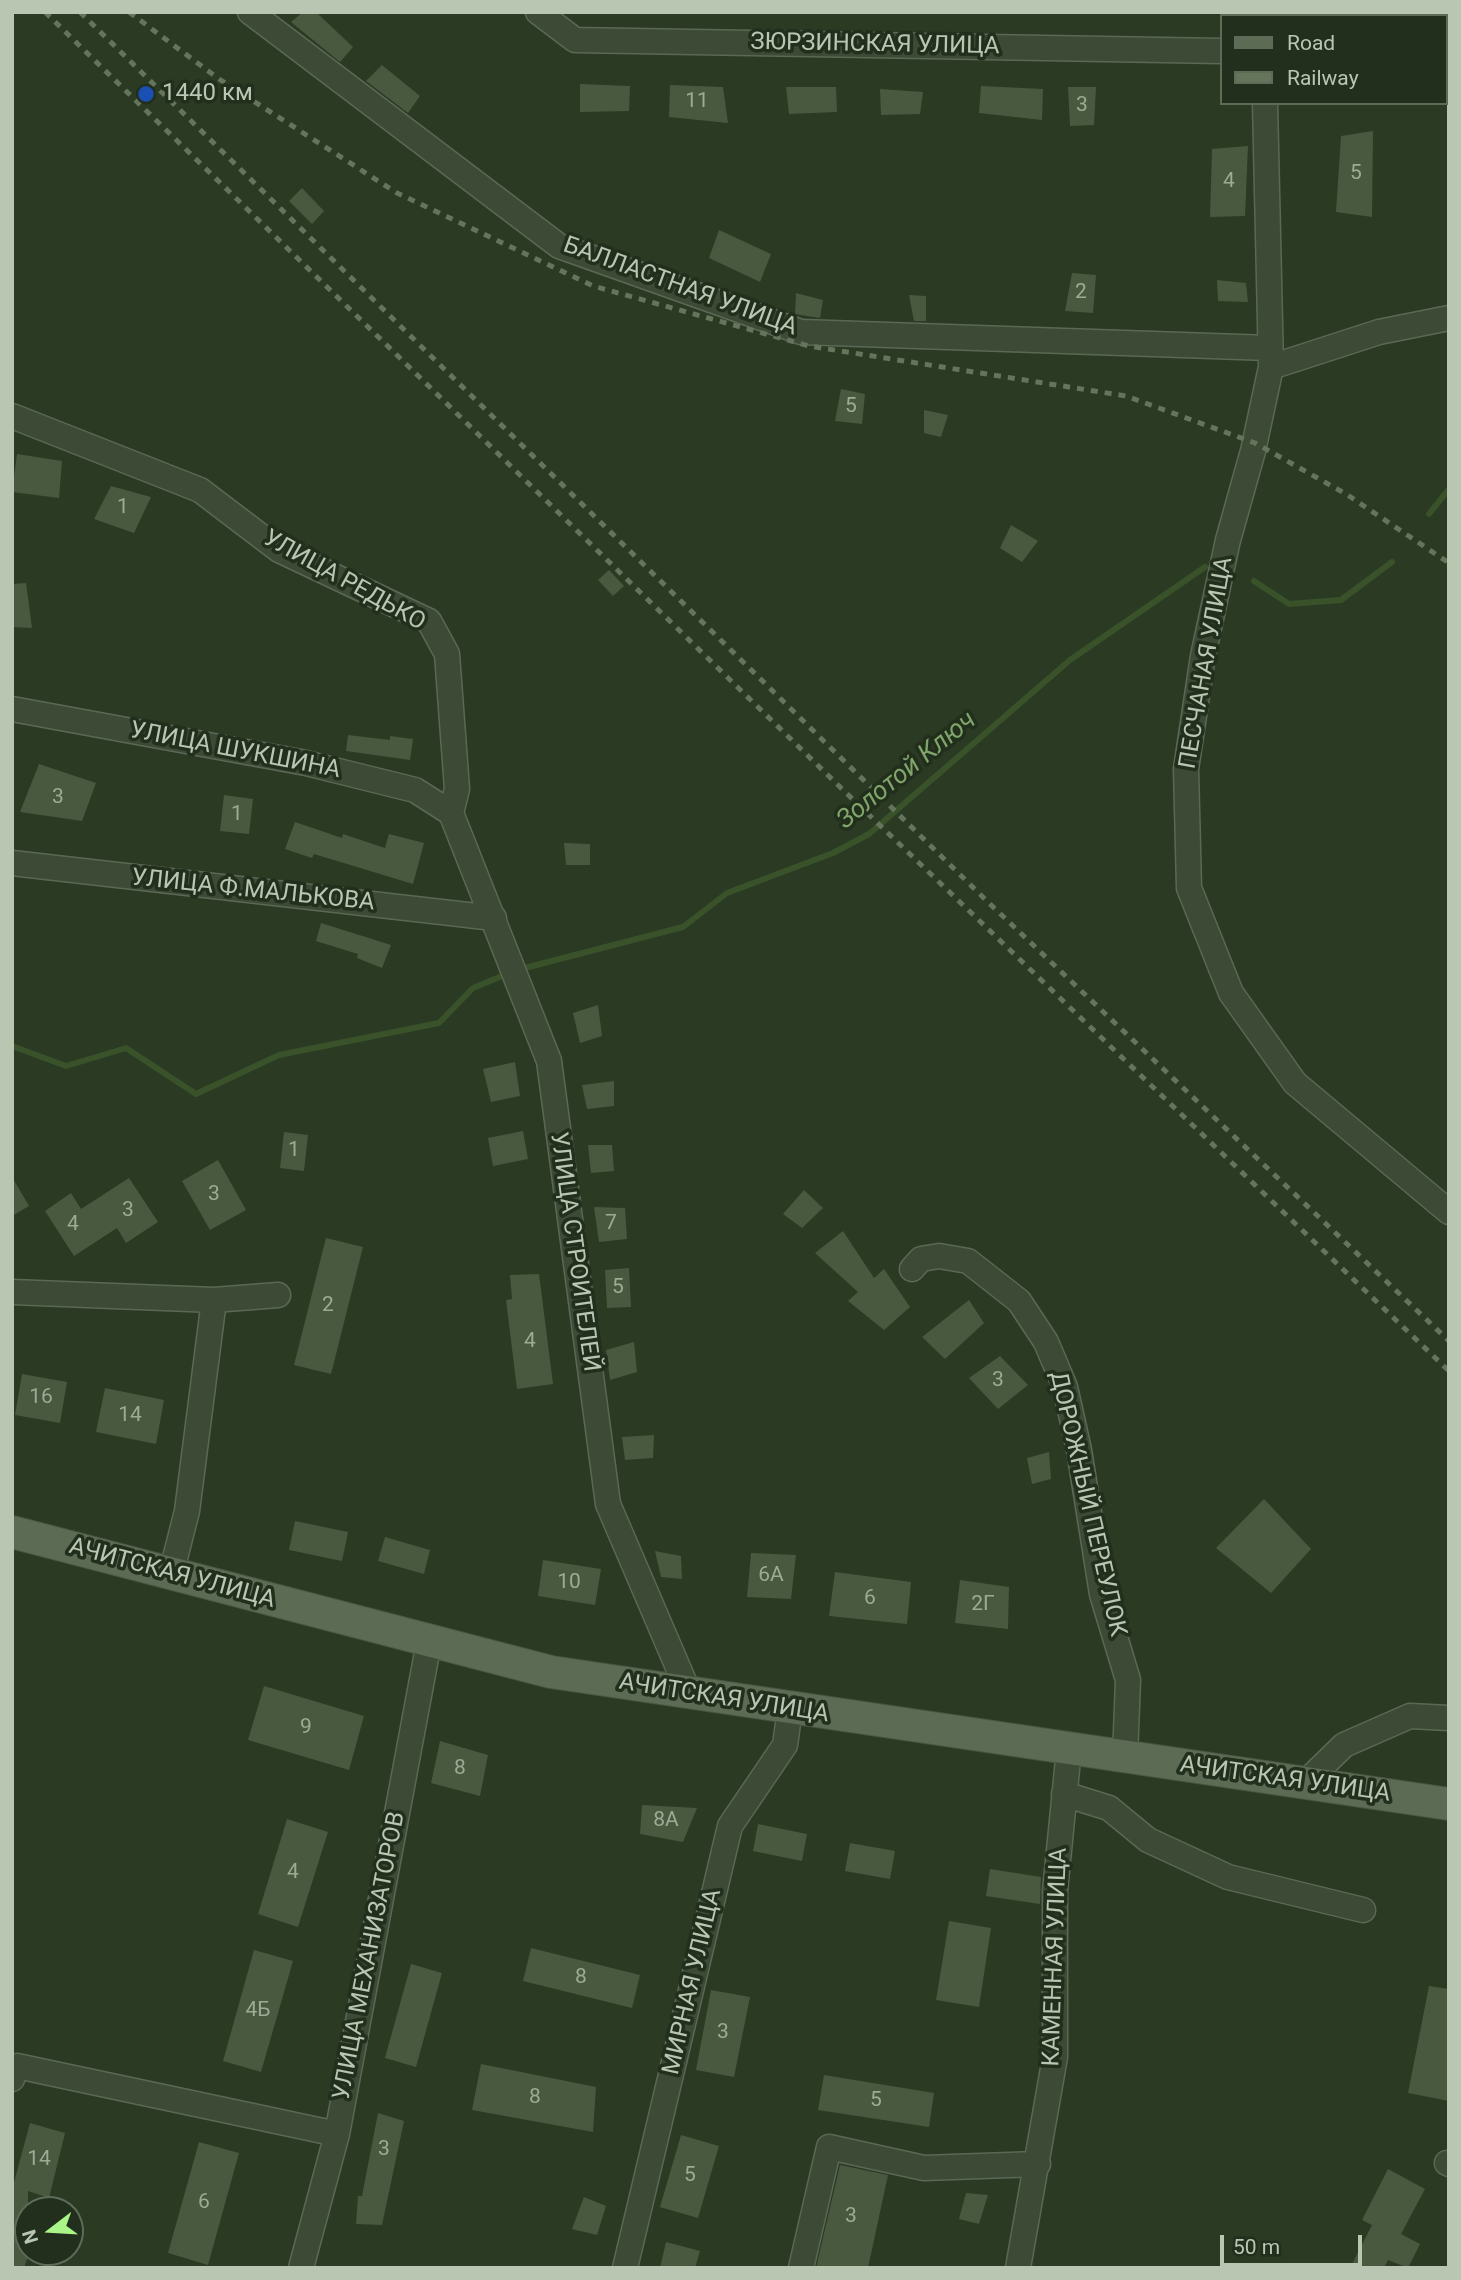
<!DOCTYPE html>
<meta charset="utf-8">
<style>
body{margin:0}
#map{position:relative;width:1461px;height:2280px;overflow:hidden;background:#2b3a23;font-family:Roboto,sans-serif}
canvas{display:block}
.frame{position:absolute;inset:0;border:14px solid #b8c6b2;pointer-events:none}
.legend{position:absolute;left:1220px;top:14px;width:228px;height:91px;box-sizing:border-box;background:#222f1c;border:2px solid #5e6b58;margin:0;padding:9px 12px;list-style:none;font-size:21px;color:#b8c6b2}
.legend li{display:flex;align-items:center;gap:14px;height:35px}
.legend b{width:35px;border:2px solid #5e6b58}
.north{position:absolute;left:14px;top:2196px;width:70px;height:70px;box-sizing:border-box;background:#222f1c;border:2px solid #5e6b58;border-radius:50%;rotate:253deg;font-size:19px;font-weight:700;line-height:28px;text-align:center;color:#b8c6b2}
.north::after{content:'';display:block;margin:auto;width:24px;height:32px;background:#aaf588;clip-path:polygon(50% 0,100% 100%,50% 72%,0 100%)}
.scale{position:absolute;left:1220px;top:2235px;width:142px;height:32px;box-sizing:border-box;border:4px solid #b8c6b2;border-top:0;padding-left:9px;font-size:21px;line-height:24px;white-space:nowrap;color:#b8c6b2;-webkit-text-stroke:5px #222f1c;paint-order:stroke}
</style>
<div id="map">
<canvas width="1461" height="2280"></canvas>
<div class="frame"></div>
<ul class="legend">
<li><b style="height:9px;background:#5c6b54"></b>Road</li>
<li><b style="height:9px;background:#64755c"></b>Railway</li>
</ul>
<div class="north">N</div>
<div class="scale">50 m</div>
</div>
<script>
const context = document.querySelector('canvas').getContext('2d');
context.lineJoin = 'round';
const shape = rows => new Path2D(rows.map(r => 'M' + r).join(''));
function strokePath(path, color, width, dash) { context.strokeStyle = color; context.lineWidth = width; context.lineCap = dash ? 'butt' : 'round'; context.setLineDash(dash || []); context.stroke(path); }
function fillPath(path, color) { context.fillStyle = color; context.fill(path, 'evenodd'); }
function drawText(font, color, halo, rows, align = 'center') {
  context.font = font + ' Roboto,sans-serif'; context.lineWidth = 7; context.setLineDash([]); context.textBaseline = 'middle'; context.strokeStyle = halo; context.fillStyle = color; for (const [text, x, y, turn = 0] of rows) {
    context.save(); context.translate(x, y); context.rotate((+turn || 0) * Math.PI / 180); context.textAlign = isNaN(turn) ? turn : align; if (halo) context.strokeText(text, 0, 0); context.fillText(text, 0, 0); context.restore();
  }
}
strokePath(shape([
 [1429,514,1449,489],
 [1254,581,1289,604,1341,600,1392,562],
 [521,969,683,927,727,893,833,853,869,834,1070,660,1205,567],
 [12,1046,66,1066,126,1048,196,1094,279,1055,439,1023,473,988,502,976]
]), '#39522a', 6);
fillPath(shape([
 [303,12,316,12,353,47,340,62,291,22],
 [382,65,420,96,408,113,366,81],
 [580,84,630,86,629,111,580,112],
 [670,85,723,87,728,123,669,117],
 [981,86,1043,89,1042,120,979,113],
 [786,87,836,87,837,112,789,114],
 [1068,87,1096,87,1094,125,1070,126],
 [880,89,923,92,920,114,881,115],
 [1373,131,1372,217,1336,212,1341,136],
 [1248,146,1245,216,1210,217,1212,149],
 [302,188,324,211,312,224,289,201],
 [719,230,771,254,760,282,709,258],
 [1072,273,1096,275,1093,313,1065,311],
 [1217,280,1246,283,1248,302,1218,301],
 [796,293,823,300,820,318,795,314],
 [909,295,926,296,926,321,914,321],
 [841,389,865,394,862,424,835,421],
 [924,410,948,415,941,437,924,433],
 [17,454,62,461,59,498,12,492],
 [111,486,151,497,134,533,94,519],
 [1011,525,1038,541,1022,562,1000,548],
 [609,570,624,586,613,596,598,580],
 [26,583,32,628,12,627,12,584],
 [348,735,390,740,390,736,413,739,410,760,346,751],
 [39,764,96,783,82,821,20,812],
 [224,795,253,799,249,834,220,831],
 [295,822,342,838,343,834,385,848,389,834,424,843,413,884,314,854,312,858,285,849],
 [564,843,590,844,590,865,566,865],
 [321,923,391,945,382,968,357,958,358,954,316,941],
 [598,1005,602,1036,580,1043,573,1013],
 [515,1062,520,1096,491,1102,483,1069],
 [614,1081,614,1106,587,1109,582,1085],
 [523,1131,528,1159,493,1166,488,1138],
 [284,1132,308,1135,304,1171,280,1168],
 [588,1145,612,1145,614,1171,591,1173],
 [218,1160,246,1210,210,1230,182,1181],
 [12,1177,29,1206,12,1216],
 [129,1178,158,1222,126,1243,117,1228,74,1256,45,1211,71,1193,81,1209],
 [804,1190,823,1208,802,1228,783,1214],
 [594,1207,625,1208,627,1239,599,1242],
 [843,1231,874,1278,884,1269,910,1307,884,1330,848,1301,858,1292,815,1253],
 [326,1238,363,1247,331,1374,294,1365],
 [629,1268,631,1307,607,1308,605,1270],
 [539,1274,553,1384,517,1389,506,1300,512,1299,510,1275],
 [969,1300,984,1323,945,1359,922,1337],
 [634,1342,637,1372,610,1380,606,1350],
 [1000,1356,1028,1385,998,1409,969,1378],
 [22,1374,67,1382,60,1423,15,1415],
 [105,1388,164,1400,156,1444,96,1432],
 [654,1435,653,1458,625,1460,622,1437],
 [1049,1452,1051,1479,1032,1484,1027,1458],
 [1264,1499,1311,1549,1271,1593,1216,1548],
 [295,1521,348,1532,342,1561,289,1550],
 [385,1537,430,1550,424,1574,378,1561],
 [655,1551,681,1556,682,1579,661,1577],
 [751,1553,796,1555,791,1599,747,1597],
 [543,1560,601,1569,595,1605,538,1596],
 [835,1572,911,1582,907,1624,829,1616],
 [960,1580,1009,1587,1008,1629,955,1623],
 [264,1686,364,1716,349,1770,248,1740],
 [440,1741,488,1755,480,1796,431,1783],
 [642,1805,697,1808,683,1842,640,1834],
 [287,1819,328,1832,298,1927,258,1914],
 [758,1824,807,1834,802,1861,753,1851],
 [850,1843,895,1851,890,1879,845,1871],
 [990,1869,1041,1877,1040,1904,986,1896],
 [949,1921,991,1928,979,2007,936,2000],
 [531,1948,640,1975,632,2008,523,1981],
 [254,1950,293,1961,261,2072,223,2061],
 [411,1964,442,1973,416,2067,385,2058],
 [1429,1986,1449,1989,1449,2101,1408,2093],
 [711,1990,750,1997,734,2077,696,2070],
 [481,2064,596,2087,593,2132,472,2110],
 [824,2075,934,2093,929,2127,818,2110],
 [378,2113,404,2121,382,2225,356,2224,358,2196,362,2196],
 [30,2123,65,2133,49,2198,28,2191,28,2256,24,2268,12,2268,12,2190],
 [681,2135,719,2146,698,2218,660,2207],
 [199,2142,239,2153,208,2265,168,2253],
 [840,2165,888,2175,868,2268,816,2268],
 [1388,2169,1425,2189,1401,2234,1420,2244,1408,2268,1388,2260,1384,2268,1350,2268,1372,2225,1362,2220],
 [966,2193,988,2195,979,2224,959,2219],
 [584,2197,606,2206,597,2235,572,2229],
 [666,2242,700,2251,695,2268,660,2268]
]), '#49593f');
const minor = shape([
 [250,12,559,246,801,332,1270,348],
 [538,12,575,40,1221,51],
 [1266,16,1267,12],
 [1265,103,1271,367,1253,451,1228,540,1203,656,1186,769,1189,888,1231,993,1295,1083,1449,1212],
 [1271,367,1379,332,1449,318],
 [12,416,200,490,279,550,429,621,447,654,457,789,451,813],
 [12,709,306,763,415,790,451,813],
 [451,813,549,1061,608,1504,689,1693],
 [12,863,494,918],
 [912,1269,921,1259,939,1256,968,1261,1019,1301,1046,1342,1065,1387,1079,1450,1102,1594,1128,1680,1125,1757],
 [12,1292,214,1300,278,1295],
 [171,1574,187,1511,214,1300],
 [1305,1783,1344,1745,1410,1716,1449,1718],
 [1064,1794,1109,1808,1148,1840,1228,1877,1363,1910],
 [12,2079,17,2066,337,2134],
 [1447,2163,1449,2164],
 [301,2268,337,2134,429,1642],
 [625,2268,730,1826,785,1745,790,1709],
 [801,2268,829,2147,924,2168,1038,2164],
 [1018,2268,1055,2057,1055,1891,1069,1749]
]);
const major = shape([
 [12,1532,551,1672,1449,1804]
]);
strokePath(minor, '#5b6855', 27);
strokePath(major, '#495643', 34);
strokePath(minor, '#3d4b36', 24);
strokePath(major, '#5c6b54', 32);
strokePath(shape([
 [45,12,841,788,1449,1371],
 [80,12,990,904,1449,1341],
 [129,12,219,79,397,193,593,286,809,346,1126,396,1255,443,1346,494,1449,563]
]), '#64755c', 5, [7, 7]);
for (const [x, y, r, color] of [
 [146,94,9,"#1a4fb4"]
]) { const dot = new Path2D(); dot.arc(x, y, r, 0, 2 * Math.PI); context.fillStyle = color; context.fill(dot); strokePath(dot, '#222f1c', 2.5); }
drawText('21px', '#9cab95', null, [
 ["11",697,102],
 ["3",1082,106],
 ["5",1356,174],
 ["4",1229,182],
 ["2",1081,293],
 ["5",851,407],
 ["1",123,508],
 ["3",58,798],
 ["1",237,815],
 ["1",294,1151],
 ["3",214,1195],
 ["3",128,1211],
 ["7",611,1224],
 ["4",73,1225],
 ["5",618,1288],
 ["2",328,1306],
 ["4",530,1342],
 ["3",998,1381],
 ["16",41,1398],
 ["14",130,1416],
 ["6А",771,1576],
 ["10",569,1583],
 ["6",870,1599],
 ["2Г",983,1605],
 ["9",306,1728],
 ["8",460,1769],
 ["8А",666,1821],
 ["4",293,1873],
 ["8",581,1978],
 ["4Б",258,2011],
 ["3",723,2033],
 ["8",535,2098],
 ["5",876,2101],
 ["3",384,2150],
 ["14",39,2160],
 ["5",690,2176],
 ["6",204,2203],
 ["3",851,2217]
]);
drawText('24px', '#b8c6b2', '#222f1c', [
 ["ЗЮРЗИНСКАЯ УЛИЦА",875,45,1],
 ["БАЛЛАСТНАЯ УЛИЦА",680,287,20],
 ["УЛИЦА РЕДЬКО",344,581,29],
 ["ПЕСЧАНАЯ УЛИЦА",1207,663,-80],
 ["УЛИЦА ШУКШИНА",235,751,11],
 ["УЛИЦА Ф.МАЛЬКОВА",253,891,6],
 ["УЛИЦА СТРОИТЕЛЕЙ",574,1252,82],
 ["ДОРОЖНЫЙ ПЕРЕУЛОК",1087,1504,77],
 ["АЧИТСКАЯ УЛИЦА",172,1574,15],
 ["АЧИТСКАЯ УЛИЦА",724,1699,9],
 ["АЧИТСКАЯ УЛИЦА",1285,1780,8],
 ["УЛИЦА МЕХАНИЗАТОРОВ",370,1956,-79],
 ["КАМЕННАЯ УЛИЦА",1056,1957,-88],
 ["МИРНАЯ УЛИЦА",693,1982,-77]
]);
drawText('24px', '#b8c6b2', '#222f1c', [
 ["1440 км",162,94]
], 'left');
drawText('italic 26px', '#80a56b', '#222f1c', [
 ["Золотой Ключ",907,771,-39]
]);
</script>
